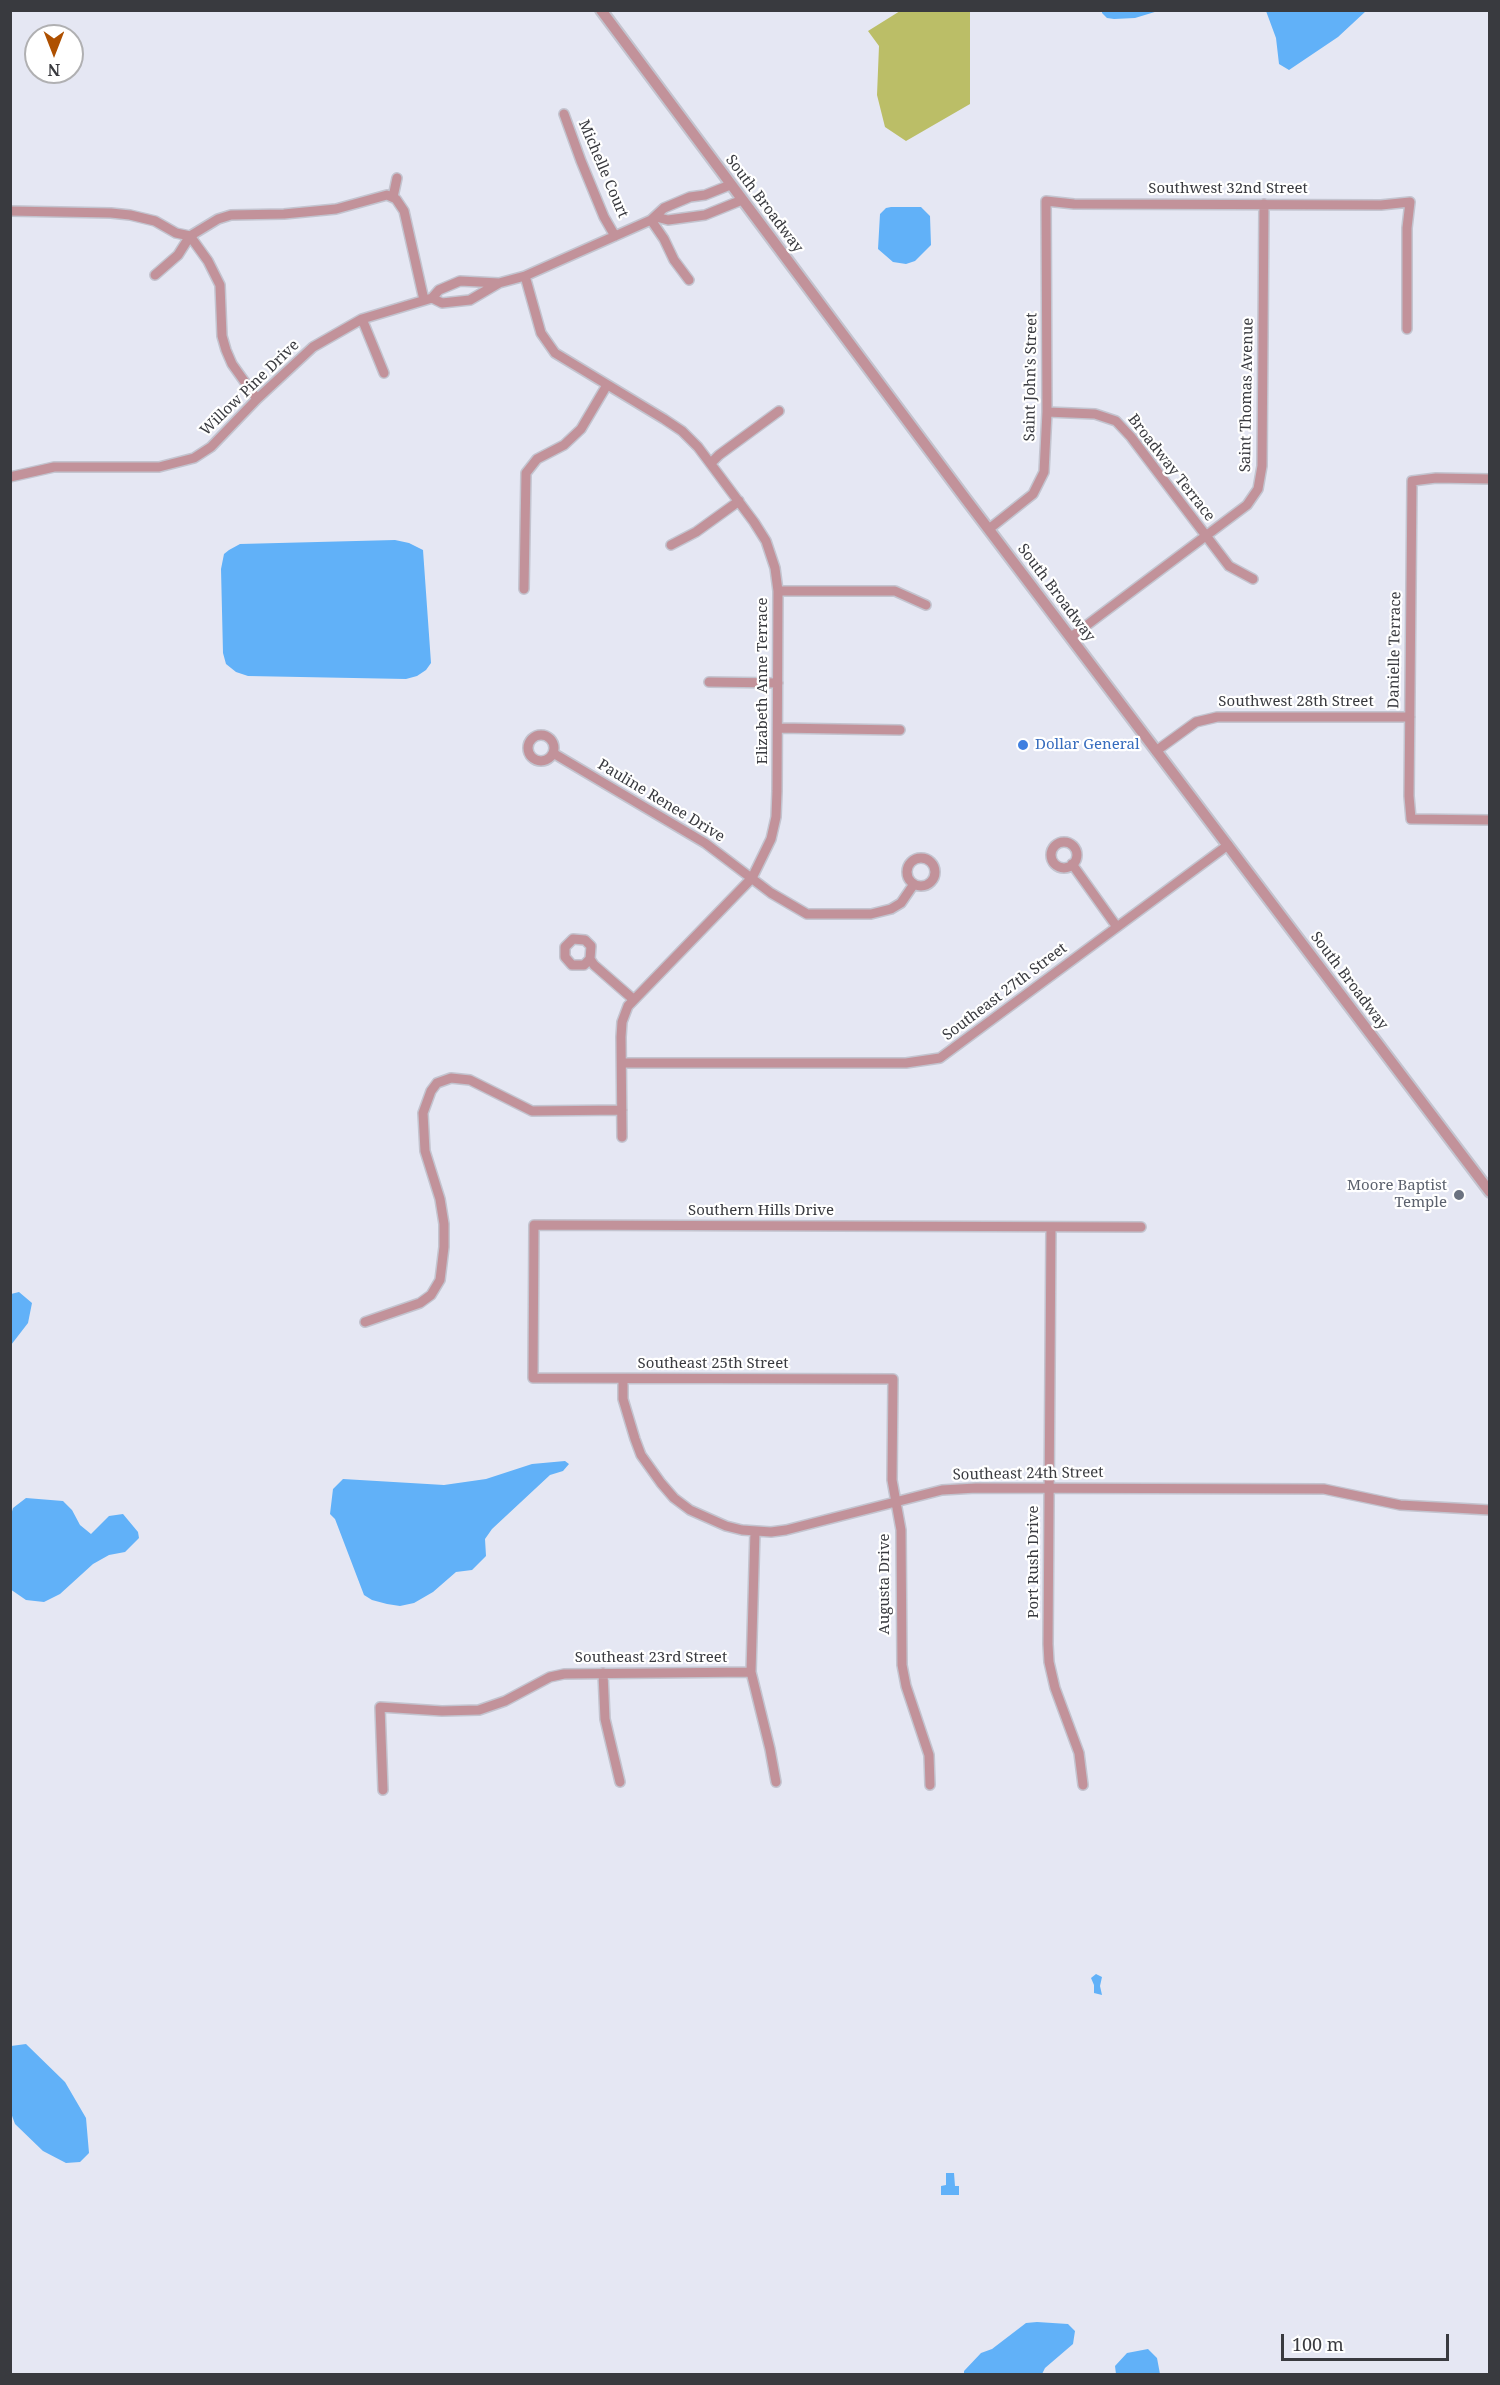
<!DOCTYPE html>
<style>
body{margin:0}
#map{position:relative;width:1500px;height:2385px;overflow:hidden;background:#e5e7f3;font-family:"Noto Serif",serif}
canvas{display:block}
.frame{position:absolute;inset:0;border:12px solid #393a3f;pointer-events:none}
.north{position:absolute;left:24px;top:24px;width:60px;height:60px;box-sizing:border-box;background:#fff;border:2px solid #b0b0b2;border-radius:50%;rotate:180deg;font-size:16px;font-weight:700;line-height:24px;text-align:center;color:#393a3f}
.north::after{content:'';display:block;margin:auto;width:21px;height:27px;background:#ae5000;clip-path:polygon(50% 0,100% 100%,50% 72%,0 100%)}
.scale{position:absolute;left:1281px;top:2334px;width:168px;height:27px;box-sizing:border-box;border:3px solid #393a3f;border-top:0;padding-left:8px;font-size:18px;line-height:21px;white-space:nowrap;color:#393a3f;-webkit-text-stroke:4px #fff;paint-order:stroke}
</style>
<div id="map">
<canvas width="1500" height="2385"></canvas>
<div class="frame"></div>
<div class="north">N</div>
<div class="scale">100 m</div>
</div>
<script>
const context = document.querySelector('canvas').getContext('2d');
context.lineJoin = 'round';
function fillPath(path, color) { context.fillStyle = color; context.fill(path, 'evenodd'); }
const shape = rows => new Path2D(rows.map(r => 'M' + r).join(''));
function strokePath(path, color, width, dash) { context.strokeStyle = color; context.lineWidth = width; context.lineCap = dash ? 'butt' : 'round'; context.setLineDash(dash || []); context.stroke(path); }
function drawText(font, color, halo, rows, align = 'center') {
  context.font = font + ' "Noto Serif",serif'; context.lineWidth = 4.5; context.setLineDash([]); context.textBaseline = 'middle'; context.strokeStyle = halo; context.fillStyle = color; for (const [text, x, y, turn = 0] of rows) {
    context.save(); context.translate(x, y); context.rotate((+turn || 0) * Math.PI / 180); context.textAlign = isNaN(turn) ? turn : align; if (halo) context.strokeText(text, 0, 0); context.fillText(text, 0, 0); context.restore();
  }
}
fillPath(shape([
 [900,11,970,11,970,104,906,141,885,127,877,95,879,46,868,31]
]), '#bbbe67');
fillPath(shape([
 [1102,10,1158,10,1158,11,1135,18,1114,19,1107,18,1102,13],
 [1266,11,1366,11,1338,37,1289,70,1279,64,1276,38],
 [891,207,921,207,930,216,931,245,915,261,906,264,893,262,878,249,880,214,886,208],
 [395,540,409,543,423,550,431,663,426,670,417,676,406,679,248,676,236,672,226,664,223,653,221,569,224,554,229,550,240,544],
 [19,1292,32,1303,28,1323,11,1345,11,1294],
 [565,1461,569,1464,563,1471,550,1475,492,1529,485,1539,486,1556,472,1570,456,1572,433,1592,414,1603,400,1606,387,1604,372,1600,364,1595,335,1519,330,1514,333,1489,343,1479,444,1485,486,1479,532,1464],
 [26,1498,63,1501,72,1510,80,1525,91,1534,109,1516,123,1514,138,1532,139,1538,125,1552,109,1555,93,1564,60,1594,44,1602,26,1600,10,1589,11,1515,13,1508],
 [1096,1974,1102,1977,1100,1986,1102,1995,1094,1993,1094,1985,1091,1978],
 [26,2044,65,2082,86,2118,89,2153,80,2162,66,2163,43,2151,15,2124,11,2113,11,2046],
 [946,2173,954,2173,955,2186,959,2186,959,2195,941,2195,941,2186,946,2185],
 [1037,2322,1068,2324,1075,2331,1073,2344,1045,2368,1042,2374,964,2374,964,2371,981,2353,992,2349,1026,2323],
 [1148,2349,1157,2358,1160,2374,1116,2374,1115,2366,1127,2353]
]), '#61b1f8');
const minor = shape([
 [564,114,581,161,604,217,615,236],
 [393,197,397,178],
 [10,211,111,213,130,215,155,221,176,233,190,236,218,219,231,215,284,214,336,209,387,195,396,199,404,211,424,300],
 [656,217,668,220,705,215,742,200],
 [651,220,664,239,674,260,689,280],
 [155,275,178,255,190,236,208,261,220,285,222,336,226,350,232,364,257,399],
 [525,276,541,333,555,353,664,419,682,431,698,447,754,522,766,541,775,568,778,591,777,791,776,817,771,839,752,878,628,1006,622,1022,621,1037,622,1137],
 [499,283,470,300,442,303,432,298,439,290,460,281,499,283,525,276,651,220,664,208,690,197,705,195,730,185],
 [362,319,384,373],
 [1047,412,1095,414,1116,421,1131,437,1229,566,1253,579],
 [711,463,719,455,779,411],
 [10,477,54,467,159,467,194,458,211,447,257,399,313,347,362,319,432,298],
 [1490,479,1436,478,1412,481,1409,796,1411,819,1490,820],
 [989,529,1033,494,1044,472,1047,412,1046,201,1074,204,1381,205,1410,202,1407,228,1407,329],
 [671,545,696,532,739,501],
 [524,589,526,473,537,459,564,445,581,429,607,385],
 [778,591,895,591,926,605],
 [1071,637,1247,505,1258,489,1262,466,1264,204],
 [709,682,778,683],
 [778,728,900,730],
 '528 748a13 13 0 1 1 26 0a13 13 0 1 1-26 0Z',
 [1156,751,1196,722,1217,717,1410,717],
 [553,753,705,843,771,893,807,914,871,914,891,909,901,903,914,884],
 '1051 855a13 13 0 1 1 26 0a13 13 0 1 1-26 0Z',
 '907 872a14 14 0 1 1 28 0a14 14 0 1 1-28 0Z',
 [1072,864,1117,927],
 [590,959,584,965,572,965,565,957,565,947,573,939,585,940,591,946,590,959,594,965,633,999],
 [622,1063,906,1063,940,1058,1228,845],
 [1051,1227,1048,1644,1049,1662,1055,1688,1079,1753,1083,1785],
 [365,1322,420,1303,431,1295,440,1280,444,1247,444,1224,440,1199,425,1151,423,1113,431,1091,437,1083,451,1078,470,1080,532,1111,622,1110],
 [623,1379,623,1399,635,1439,641,1455,661,1483,674,1498,690,1510,726,1526,742,1530,771,1532,786,1530,942,1490,976,1488,1324,1489,1400,1505,1490,1510],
 [755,1531,751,1672,770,1749,776,1782],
 [603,1673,605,1719,620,1782],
 [930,1785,929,1755,906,1686,902,1665,901,1530,892,1480,893,1379,533,1378,534,1225,1141,1227],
 [383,1790,380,1707,442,1711,479,1710,505,1701,550,1677,564,1674,751,1672]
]);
const tertiary = shape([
 [601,10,965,498,1490,1192]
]);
strokePath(minor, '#c3c4cf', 12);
strokePath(tertiary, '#c3c4cf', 14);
strokePath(minor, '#c2929a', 9);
strokePath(tertiary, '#c2929a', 10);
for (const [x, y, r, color] of [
 [1023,745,6,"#3f7fe0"],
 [1459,1195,6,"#6b7280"]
]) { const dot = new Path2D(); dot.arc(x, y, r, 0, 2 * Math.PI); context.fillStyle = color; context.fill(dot); strokePath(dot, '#fff', 2); }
drawText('15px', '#393a3f', '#fff', [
 ["Michelle Court",603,169,67],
 ["Southwest 32nd Street",1228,189],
 ["South Broadway",764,204,53],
 ["Saint John's Street",1031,377,-89],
 ["Willow Pine Drive",250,388,-44],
 ["Saint Thomas Avenue",1247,395,-89],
 ["Broadway Terrace",1171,468,52],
 ["South Broadway",1056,593,53],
 ["Danielle Terrace",1395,650,-89],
 ["Elizabeth Anne Terrace",763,681,-90],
 ["Southwest 28th Street",1296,702],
 ["Pauline Renee Drive",661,801,31],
 ["South Broadway",1349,981,53],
 ["Southeast 27th Street",1005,992,-37],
 ["Southern Hills Drive",761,1211],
 ["Southeast 25th Street",713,1364],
 ["Southeast 24th Street",1028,1474,-1],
 ["Port Rush Drive",1034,1562,-90],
 ["Augusta Drive",885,1584,-90],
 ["Southeast 23rd Street",651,1658]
]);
drawText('15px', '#366cbe', '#fff', [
 ["Dollar General",1035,745]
], 'left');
drawText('15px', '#5b616d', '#fff', [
 ["Moore Baptist",1447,1186],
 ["Temple",1447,1203]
], 'right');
</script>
